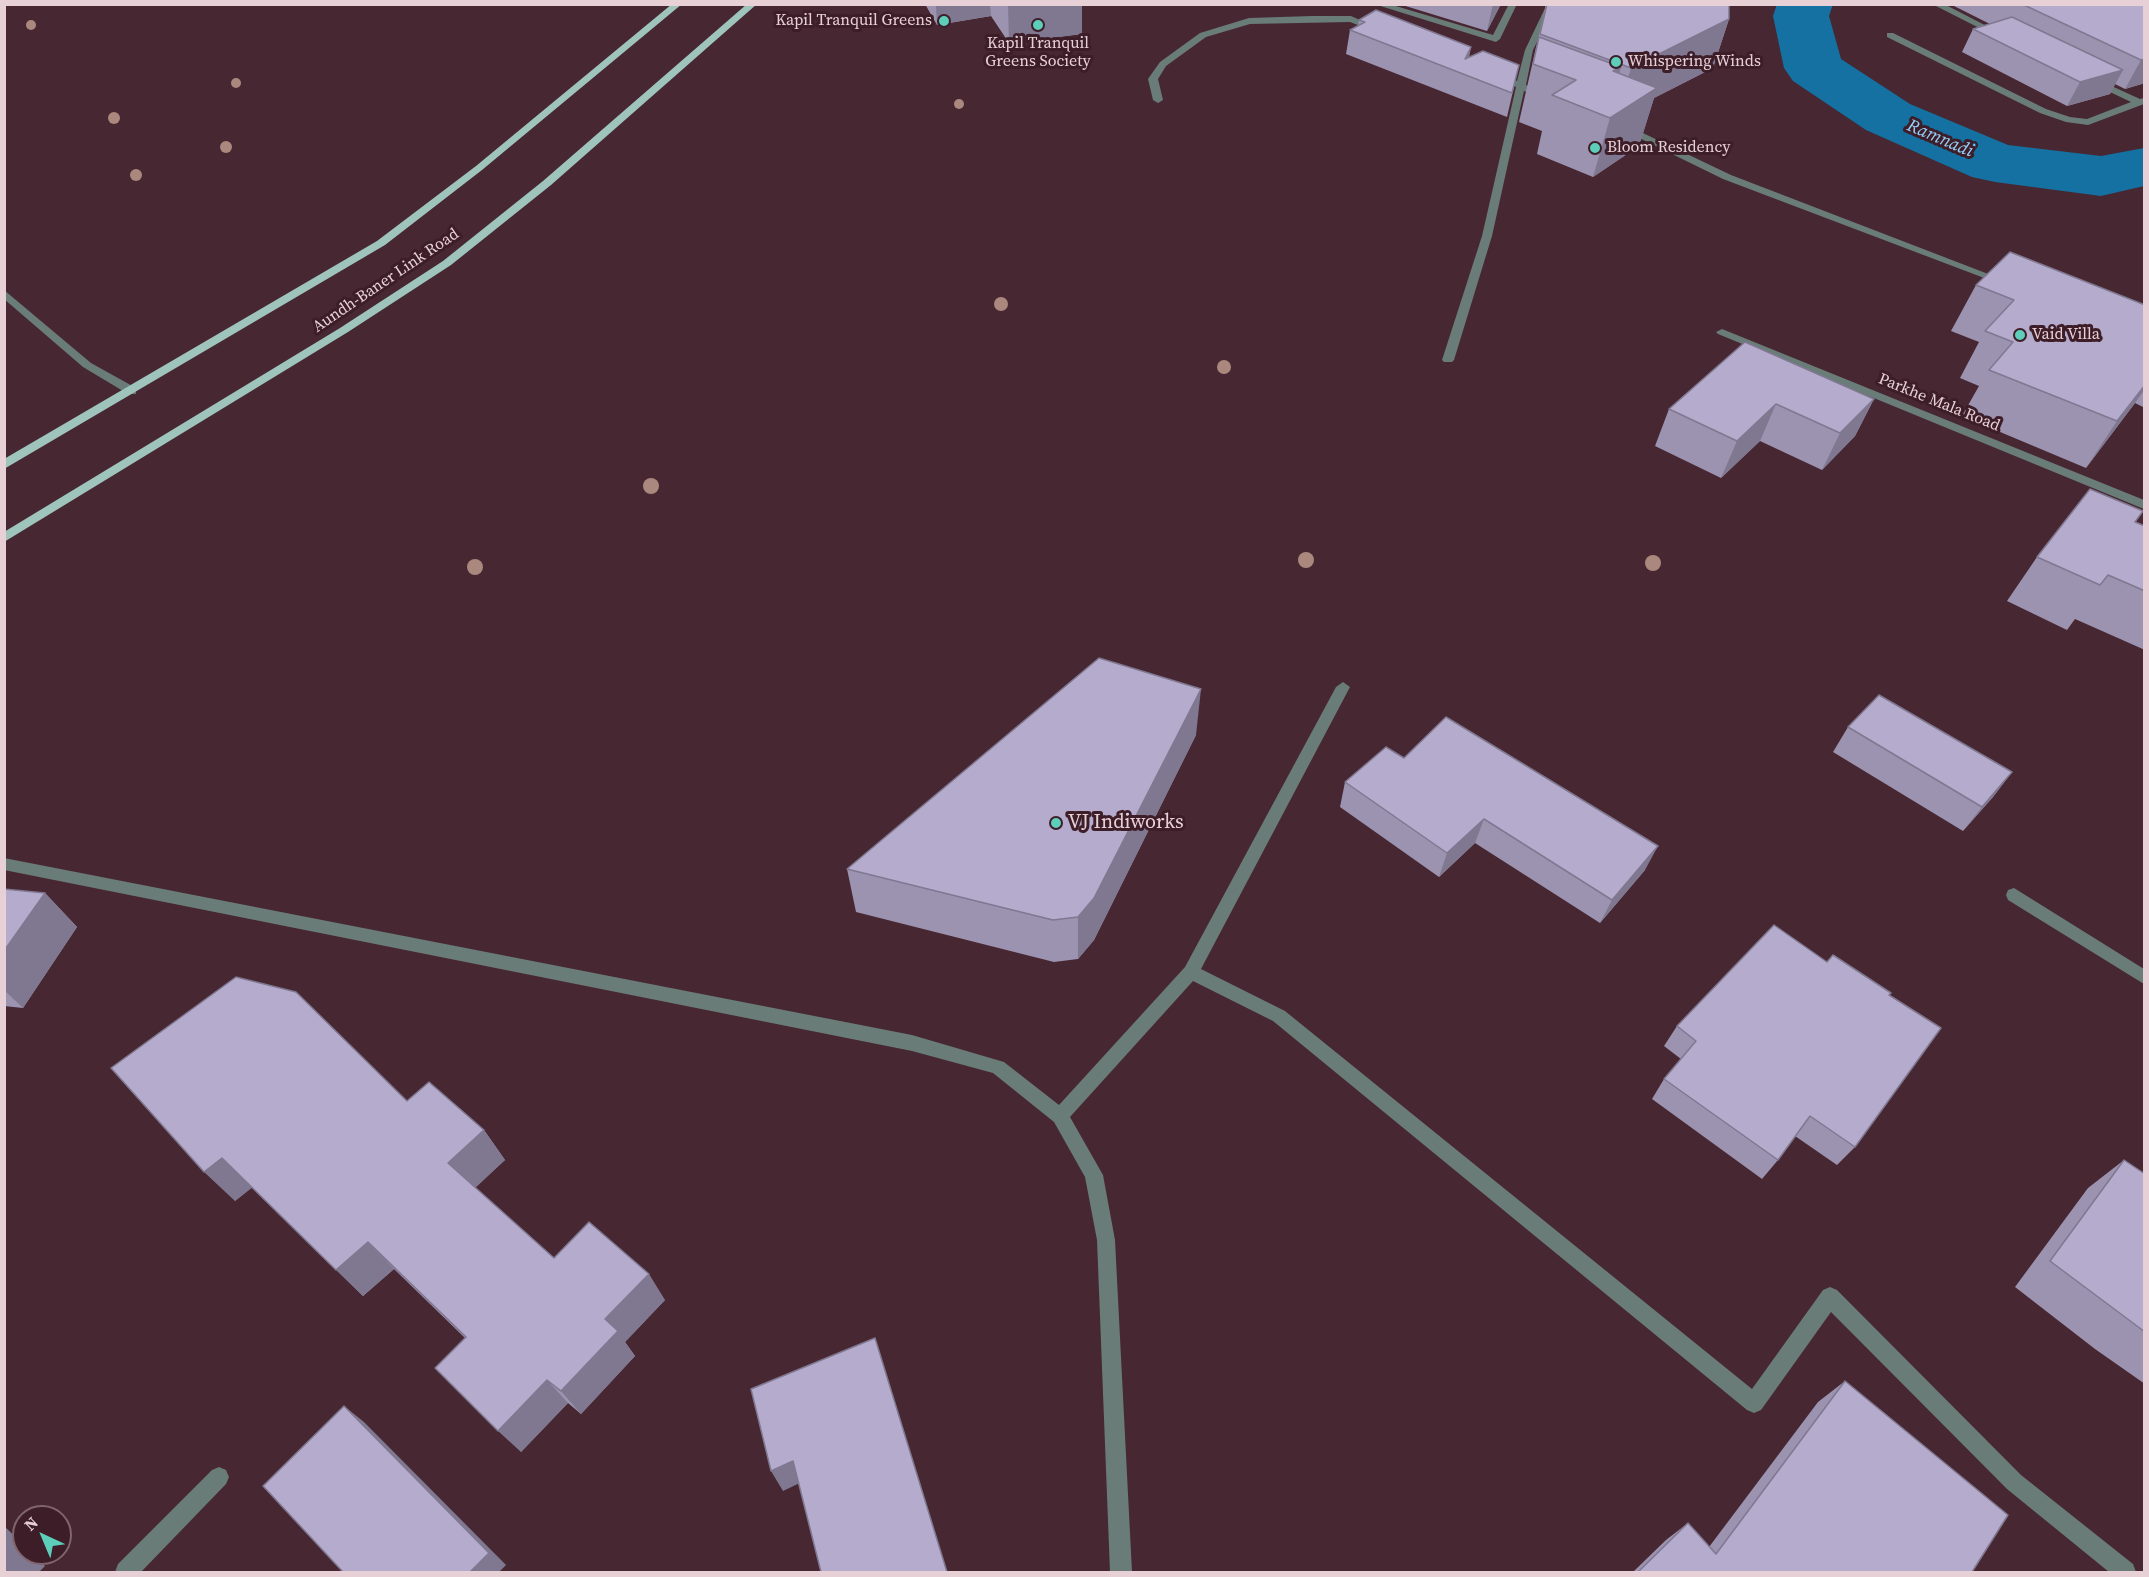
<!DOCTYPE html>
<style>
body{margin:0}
#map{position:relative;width:2149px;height:1577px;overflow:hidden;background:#472732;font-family:"Source Serif 4",serif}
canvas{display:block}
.frame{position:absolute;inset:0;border:6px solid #e7d1d7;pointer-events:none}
.north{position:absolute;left:12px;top:1505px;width:60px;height:60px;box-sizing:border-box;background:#3c1d28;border:2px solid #80656e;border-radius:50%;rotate:316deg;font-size:16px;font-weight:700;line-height:24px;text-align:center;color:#e7d1d7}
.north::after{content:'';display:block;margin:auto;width:21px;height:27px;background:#5dceb9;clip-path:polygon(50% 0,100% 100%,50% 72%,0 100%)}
</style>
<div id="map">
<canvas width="2149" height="1577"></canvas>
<div class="frame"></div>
<div class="north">N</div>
</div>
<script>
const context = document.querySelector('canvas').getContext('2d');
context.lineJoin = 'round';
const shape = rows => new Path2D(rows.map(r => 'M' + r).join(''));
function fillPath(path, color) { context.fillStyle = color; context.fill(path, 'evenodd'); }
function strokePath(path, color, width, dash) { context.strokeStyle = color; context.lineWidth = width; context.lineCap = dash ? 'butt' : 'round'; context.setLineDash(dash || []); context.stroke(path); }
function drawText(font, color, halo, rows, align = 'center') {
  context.font = font + ' "Source Serif 4",serif'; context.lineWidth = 6; context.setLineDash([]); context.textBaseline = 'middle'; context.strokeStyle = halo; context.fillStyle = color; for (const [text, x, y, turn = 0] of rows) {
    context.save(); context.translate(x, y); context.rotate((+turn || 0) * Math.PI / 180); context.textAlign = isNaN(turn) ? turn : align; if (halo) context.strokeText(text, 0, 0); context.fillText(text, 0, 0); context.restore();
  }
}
fillPath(shape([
 [1777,4,1833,4,1829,16,1841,59,1910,104,2008,145,2101,156,2144,148,2144,186,2101,196,1995,182,1972,177,1866,130,1793,81,1784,68,1773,16,1777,4]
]), '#1571a2');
fillPath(shape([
 [1374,4,1389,4,1493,35,1509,4,1517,4,1500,39,1496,42,1374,4],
 [1547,4,1556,4,1533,50,1526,85,1551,96,1546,99,1524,91,1492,236,1454,360,1452,362,1444,362,1442,360,1482,236,1516,87,1491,76,1496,73,1517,81,1525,50,1547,4],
 [1932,4,1944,4,2004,35,1997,37,1932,4],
 [1312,16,1351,16,1380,29,1376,32,1350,22,1250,24,1206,37,1166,66,1158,79,1163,100,1158,103,1153,100,1148,79,1160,62,1200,33,1249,18,1312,16],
 [1887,33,1893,33,2046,109,2070,117,2087,119,2131,102,2091,83,2089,81,2094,78,2140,99,2144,98,2144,104,2088,125,2066,122,2040,113,1887,37,1887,33],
 [1624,124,1731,175,2009,282,2004,285,2000,284,1723,179,1621,129,1619,127,1624,124],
 [4,290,91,363,136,388,136,394,128,394,83,367,4,299,4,290],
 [1722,329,2144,500,2144,509,1718,334,1716,332,1722,329],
 [1343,682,1350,687,1201,969,1285,1011,1752,1389,1823,1290,1830,1287,1837,1290,2021,1475,2133,1564,2136,1572,2109,1572,2007,1489,1831,1312,1761,1410,1754,1413,1747,1410,1273,1021,1193,981,1070,1117,1103,1175,1115,1240,1132,1572,1110,1572,1097,1240,1085,1177,1054,1122,993,1073,912,1051,4,870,4,858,912,1035,1004,1062,1059,1105,1185,967,1336,687,1343,682],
 [2014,888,2144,969,2144,984,2008,900,2006,895,2008,890,2014,888],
 [219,1467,226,1470,229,1477,226,1484,141,1572,115,1572,118,1564,212,1470,219,1467]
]), '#697c77');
fillPath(shape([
 [672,4,682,4,482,170,385,245,4,469,4,459,377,241,476,166,672,4],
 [747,4,757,4,551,185,451,265,348,332,4,542,4,532,340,328,443,261,543,181,747,4]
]), '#9ec4bb');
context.fillStyle = '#ab887d';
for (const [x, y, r] of [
 [31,25,5],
 [236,83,5],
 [959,104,5],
 [114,118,6],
 [226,147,6],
 [136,175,6],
 [1001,304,7],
 [1224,367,7],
 [651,486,8],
 [1306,560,8],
 [1653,563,8],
 [475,567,8]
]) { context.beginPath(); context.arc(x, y, r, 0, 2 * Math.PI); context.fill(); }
fillPath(shape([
 [925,4,1082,4,1082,34,1009,43,991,16,937,25],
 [1399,4,1501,4,1487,31],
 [1546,4,1729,19,1713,68,1654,98,1639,146,1593,177,1537,154,1542,131,1519,122],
 [1950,4,2145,4,2145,83,2125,89,2115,84,2110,94,2067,106,1962,52,1973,29,1990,24],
 [1359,20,1471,47,1469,57,1519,65,1507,117,1346,54,1350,30,1358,26],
 [1976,285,2145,305,2145,408,2135,403,2086,468,1962,416,1979,386,1960,378,1979,342,1951,331],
 [1874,399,1855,436,1822,470,1760,441,1721,478,1655,446,1669,409],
 [2135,522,2145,526,2145,650,2075,619,2067,630,2007,601,2037,557],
 [1848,727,2012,772,1993,797,1963,831,1833,752],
 [1196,735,1094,940,1078,959,1054,962,856,912,847,869],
 [1404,758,1645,870,1600,923,1475,843,1439,877,1340,807,1345,782],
 [4,889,45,893,77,927,23,1008,4,1006],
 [1827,962,1889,995,1855,1147,1837,1165,1795,1136,1778,1160,1762,1179,1652,1099,1664,1079,1681,1059,1664,1046,1677,1026],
 [236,977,407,1101,484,1130,505,1160,475,1187,554,1258,665,1300,625,1342,635,1356,581,1414,568,1403,521,1452,465,1338,394,1269,363,1296,252,1187,235,1201],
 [2124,1160,2145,1174,2145,1384,2095,1349,2015,1287,2088,1188],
 [1845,1381,1972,1572,1633,1572,1666,1540,1688,1523,1709,1547,1818,1402]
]), '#9c93b0');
fillPath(shape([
 [936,4,990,4,991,16,937,25],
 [1008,4,1082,4,1082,34,1009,43],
 [1493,4,1501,4,1487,31],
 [1729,19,1713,68,1654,98,1639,146,1593,177,1610,118,1618,113,1631,68],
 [1471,47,1466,70,1465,59],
 [2145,59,2145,83,2125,89,2141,60],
 [1621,67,1607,117,1613,71],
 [2123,70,2110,94,2067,106,2080,82],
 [2145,385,2145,389,2135,403,2086,468,2117,421],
 [1874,399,1855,436,1822,470,1840,433],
 [1776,404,1760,441,1721,478,1737,441],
 [1201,689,1196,735,1094,940,1078,959,1078,917],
 [2012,772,1993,797,1963,831,1982,807],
 [1484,819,1475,843,1439,877,1447,853],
 [1658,846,1645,870,1600,923,1612,900],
 [45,893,77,927,23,1008,4,990,4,951],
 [484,1130,505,1160,471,1192,448,1163],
 [222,1158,253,1187,235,1201,204,1172],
 [368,1242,394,1269,363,1296,336,1270],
 [649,1274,665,1300,625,1342,635,1356,581,1414,561,1391,605,1319],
 [547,1380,568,1403,521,1452,498,1431],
 [344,1406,364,1422,506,1565,499,1572,470,1572],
 [793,1461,804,1481,783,1491,771,1471],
 [4,1526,24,1545,24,1553,32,1553,45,1566,39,1572,4,1572]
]), '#7f7890');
const building = shape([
 [1547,4,1729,4,1729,19,1631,68,1540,34,1547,4],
 [2022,4,2145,4,2145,59,2141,60,2022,4],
 [1376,10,1471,47,1465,59,1483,51,1519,65,1512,93,1350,30,1365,22,1359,20,1376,10],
 [2012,17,2123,70,2080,82,1973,29,2012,17],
 [1539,37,1621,67,1613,71,1657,88,1610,118,1552,95,1576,80,1533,64,1539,37],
 [2010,252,2145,305,2145,385,2117,421,1989,370,2013,342,1985,331,2014,300,1976,285,2010,252],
 [1745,342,1874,399,1840,433,1776,404,1737,441,1669,409,1745,342],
 [2090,489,2143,511,2135,522,2145,526,2145,591,2108,575,2100,585,2037,557,2090,489],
 [1099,658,1201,689,1094,898,1078,917,1053,920,847,869,1099,658],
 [1879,695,2012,772,1982,807,1848,727,1879,695],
 [1446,717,1658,846,1612,900,1484,819,1447,853,1345,782,1386,747,1404,758,1446,717],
 [4,889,45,893,4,951,4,889],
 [1774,925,1827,962,1833,955,1891,993,1889,995,1941,1028,1855,1147,1810,1116,1778,1160,1664,1079,1696,1041,1677,1026,1774,925],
 [236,977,296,992,407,1101,429,1082,484,1130,448,1163,554,1258,589,1222,649,1274,605,1319,618,1331,561,1391,547,1380,498,1431,435,1368,466,1337,368,1242,336,1270,222,1158,204,1172,111,1068,236,977],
 [2124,1160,2145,1174,2145,1332,2050,1261,2124,1160],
 [875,1338,947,1572,821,1572,793,1461,771,1471,751,1389,875,1338],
 [1845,1381,2008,1515,1972,1572,1638,1572,1688,1523,1716,1554,1845,1381],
 [344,1406,489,1553,470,1572,343,1572,263,1486,344,1406]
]);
fillPath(building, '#b5abcd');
strokePath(building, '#7f7890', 1.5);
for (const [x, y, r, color] of [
 [944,21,6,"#5dceb9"],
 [1038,25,6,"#5dceb9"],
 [1616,62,6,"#5dceb9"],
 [1595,148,6,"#5dceb9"],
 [2020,335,6,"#5dceb9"],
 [1056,823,6,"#5dceb9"]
]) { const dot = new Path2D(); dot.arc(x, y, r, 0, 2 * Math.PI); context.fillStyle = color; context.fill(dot); strokePath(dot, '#3c1d28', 2); }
drawText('16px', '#e7d1d7', '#3c1d28', [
 ["Kapil Tranquil Greens",932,21,"right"],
 ["Kapil Tranquil",1038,44,"center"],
 ["Greens Society",1038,62,"center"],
 ["Whispering Winds",1628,62],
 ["Bloom Residency",1607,148],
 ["Vaid Villa",2032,335]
], 'left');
drawText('16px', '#e7d1d7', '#3c1d28', [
 ["Aundh-Baner Link Road",386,281,-34],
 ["Parkhe Mala Road",1939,403,22]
]);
drawText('italic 18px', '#94d0f9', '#3c1d28', [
 ["Ramnadi",1940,139,23]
]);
drawText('20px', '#e7d1d7', '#3c1d28', [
 ["VJ Indiworks",1068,823]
], 'left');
</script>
